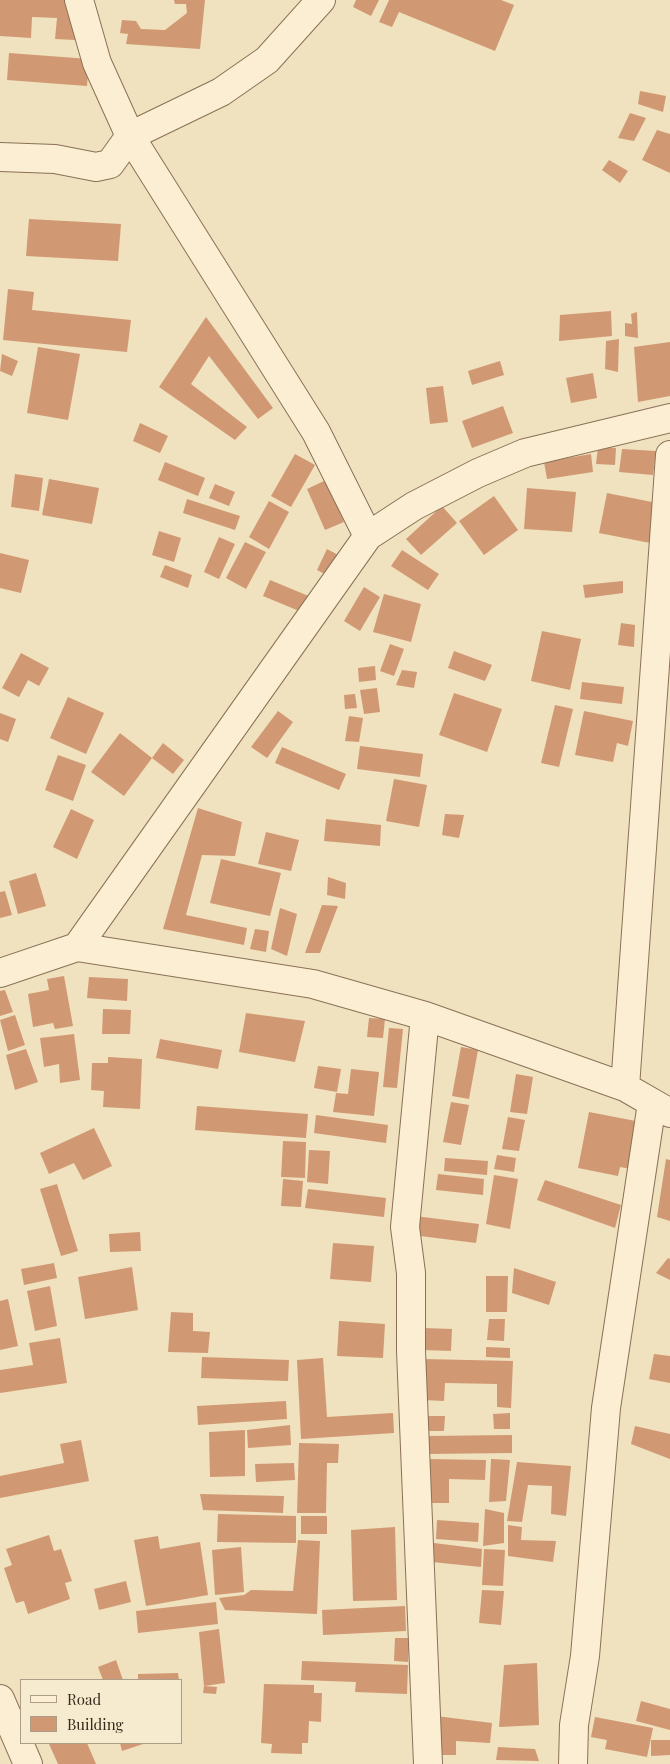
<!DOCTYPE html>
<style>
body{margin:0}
#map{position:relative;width:670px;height:1764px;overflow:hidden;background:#f0e1bf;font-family:"Playfair Display",serif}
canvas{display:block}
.legend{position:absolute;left:20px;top:1679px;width:162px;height:65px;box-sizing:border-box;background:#f7ebcf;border:1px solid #ab9d87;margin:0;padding:6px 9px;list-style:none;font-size:15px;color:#39291c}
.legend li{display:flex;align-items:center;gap:10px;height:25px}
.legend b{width:25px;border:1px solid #ab9d87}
</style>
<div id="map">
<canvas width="670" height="1764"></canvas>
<ul class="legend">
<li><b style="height:6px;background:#fbeed3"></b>Road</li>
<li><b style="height:14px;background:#d19973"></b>Building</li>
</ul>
</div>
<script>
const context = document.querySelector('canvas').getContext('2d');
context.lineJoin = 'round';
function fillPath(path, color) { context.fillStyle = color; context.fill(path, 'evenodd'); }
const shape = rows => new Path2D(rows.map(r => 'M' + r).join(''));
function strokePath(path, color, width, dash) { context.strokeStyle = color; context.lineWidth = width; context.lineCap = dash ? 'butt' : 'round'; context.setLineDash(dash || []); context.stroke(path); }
fillPath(shape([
 [0,0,78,0,75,40,55,39,57,18,32,17,31,38,0,36],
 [174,0,205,0,200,49,126,44,128,34,120,33,122,20,136,21,141,29,165,30,187,13,186,4,175,4],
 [356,0,379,0,371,16,353,7],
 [389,0,501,0,514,5,495,51,399,12,392,27,379,22],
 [9,53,89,59,87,86,7,80],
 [640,91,666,96,663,112,638,104],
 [630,113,646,118,634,141,618,138],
 [657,130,670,134,670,173,642,160],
 [609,160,628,171,620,183,602,170],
 [29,219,121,224,118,261,26,256],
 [8,289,34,292,32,310,131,320,127,352,3,340],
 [611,311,612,336,559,341,560,315],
 [637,312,638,338,625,336,625,323,632,324,631,314],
 [206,317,273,408,258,419,209,356,191,384,247,427,235,440,159,387],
 [619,339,618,372,605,369,606,341],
 [670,342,670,396,638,402,634,347],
 [38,347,80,354,68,420,27,413],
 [2,354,18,361,12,376,0,371],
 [500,361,504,375,472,385,468,371],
 [593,373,597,398,571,403,566,378],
 [443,386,448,422,430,424,426,388],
 [503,406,513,433,472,448,462,421],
 [140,423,168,436,160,453,133,441],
 [598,447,616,448,615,465,596,464],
 [622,449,656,451,653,475,619,472],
 [295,454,315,465,291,507,271,496],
 [591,454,593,472,547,479,544,462],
 [165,462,205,478,198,496,158,480],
 [15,474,43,478,39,511,11,507],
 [49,479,99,488,92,524,42,515],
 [326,480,344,522,325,530,307,489],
 [215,484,235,492,229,506,209,498],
 [527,488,576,492,572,532,524,529],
 [607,493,657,503,650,543,599,533],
 [494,496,518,530,484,555,459,521],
 [187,499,240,516,235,530,183,513],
 [269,501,289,512,269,549,249,537],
 [442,506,457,523,421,555,406,539],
 [159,531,181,538,174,562,152,555],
 [219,537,235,544,219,579,204,572],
 [245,542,266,552,246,589,226,578],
 [327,549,340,556,330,577,317,570],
 [402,550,439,574,428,590,391,566],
 [0,553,29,560,21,593,0,588],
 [165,565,192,575,188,588,160,577],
 [270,580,311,597,304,613,263,596],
 [623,581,623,593,585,598,583,585],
 [364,587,380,597,360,631,344,621],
 [384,594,421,604,411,642,373,632],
 [621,623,635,625,634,647,618,645],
 [542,631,581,639,570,690,531,681],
 [390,644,404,649,394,676,380,671],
 [454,651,492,665,485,681,448,668],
 [21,653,49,668,39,686,28,680,19,697,2,688],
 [375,666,376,680,359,682,358,668],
 [402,670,417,672,414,688,396,685],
 [582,682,624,687,622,704,580,699],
 [377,688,380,712,364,714,360,690],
 [454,693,502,709,487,752,439,735],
 [355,694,357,708,345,709,344,695],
 [68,697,104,713,86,754,50,738],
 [555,705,573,709,559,767,541,763],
 [278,711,293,722,267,758,251,747],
 [584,711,633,721,628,746,617,743,613,762,575,755],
 [0,713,16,719,8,742,0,739],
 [349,716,363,718,359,742,345,741],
 [120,733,152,758,124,796,91,772],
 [163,743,184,760,173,774,152,758],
 [360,746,423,754,420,777,357,769],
 [282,747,346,774,339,790,275,763],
 [58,755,86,765,73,801,45,790],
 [394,779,427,785,419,827,386,821],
 [198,808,242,822,235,856,202,855,186,915,247,928,244,945,163,929],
 [71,809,94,820,77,859,53,847],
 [445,814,464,815,459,838,442,835],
 [326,819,381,825,380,846,324,841],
 [266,832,299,840,291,871,258,864],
 [221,859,281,873,270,916,210,903],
 [36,873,46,906,18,914,9,881],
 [328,877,346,883,345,899,327,895],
 [5,891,12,915,0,918,0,892],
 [322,905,338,906,320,953,305,953],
 [280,908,297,914,287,956,271,949],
 [255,929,269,931,266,952,250,949],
 [64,976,73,1026,55,1029,53,1023,33,1027,28,994,49,990,47,979],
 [89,977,128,979,127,1001,87,998],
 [5,990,13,1012,0,1016,0,991],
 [103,1009,131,1010,130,1034,102,1034],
 [246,1013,305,1021,295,1062,239,1052],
 [15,1015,25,1045,8,1051,0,1020],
 [369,1018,385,1019,383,1038,367,1037],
 [389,1028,403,1029,397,1088,383,1087],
 [74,1034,80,1080,60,1083,59,1064,44,1067,40,1038],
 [160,1039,222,1050,218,1069,156,1058],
 [461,1047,478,1050,469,1099,452,1096],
 [26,1049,38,1082,15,1090,6,1055],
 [108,1057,142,1059,140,1109,103,1107,104,1091,91,1090,92,1063,108,1063],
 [318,1066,341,1069,337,1092,314,1088],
 [351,1069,379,1072,374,1116,333,1112,336,1093,348,1094],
 [516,1074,533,1077,527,1114,510,1112],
 [451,1102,469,1105,461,1145,443,1142],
 [197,1106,308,1114,306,1138,195,1130],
 [589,1112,646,1123,636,1170,620,1167,618,1176,578,1168],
 [316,1115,388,1125,386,1143,314,1133],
 [508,1117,525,1120,519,1151,502,1149],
 [94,1128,112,1166,83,1180,74,1163,49,1174,40,1153],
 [283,1141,306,1142,305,1178,281,1177],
 [309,1150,330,1151,328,1184,307,1182],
 [497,1155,516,1158,514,1172,494,1169],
 [445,1158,488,1161,487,1175,444,1171],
 [666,1159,670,1160,670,1221,657,1217],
 [438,1174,484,1179,483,1195,436,1190],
 [494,1175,518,1179,510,1229,486,1224],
 [283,1179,303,1181,301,1207,281,1206],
 [545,1180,621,1205,615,1228,537,1200],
 [57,1184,78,1251,61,1256,40,1189],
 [308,1189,386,1198,384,1217,305,1208],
 [415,1216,479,1224,476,1243,412,1235],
 [140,1232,141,1251,110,1252,109,1234],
 [333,1243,374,1246,371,1282,330,1279],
 [668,1258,670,1259,670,1280,656,1273],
 [54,1263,57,1278,24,1285,21,1269],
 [132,1267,138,1310,85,1319,78,1277],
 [514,1268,556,1282,549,1305,512,1293],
 [486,1276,508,1276,507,1312,486,1312],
 [50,1286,57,1326,35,1331,27,1291],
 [8,1299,18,1346,0,1350,0,1301],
 [171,1312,193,1313,193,1331,210,1332,208,1353,168,1352],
 [489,1319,505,1319,504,1341,487,1340],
 [339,1321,385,1324,383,1358,337,1356],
 [424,1328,452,1329,451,1351,423,1350],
 [60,1338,67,1383,0,1393,0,1370,33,1365,29,1343],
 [486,1347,510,1348,510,1358,486,1357],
 [654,1354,670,1356,670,1383,649,1379],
 [202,1357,289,1360,288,1381,201,1378],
 [323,1358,327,1417,393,1413,394,1433,301,1439,297,1360],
 [424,1359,513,1361,511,1408,497,1407,497,1384,445,1383,444,1401,423,1400],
 [286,1401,287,1419,198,1425,197,1406],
 [510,1413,510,1429,494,1429,493,1414],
 [427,1416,445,1416,444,1431,426,1431],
 [290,1425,291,1445,248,1448,247,1430],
 [635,1426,670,1434,670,1459,631,1444],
 [245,1430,245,1476,210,1477,209,1432],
 [512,1435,512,1453,427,1454,427,1436],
 [81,1440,89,1481,0,1498,0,1476,64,1463,60,1444],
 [299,1443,339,1444,338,1463,327,1463,326,1513,297,1513],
 [427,1459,486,1460,485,1480,449,1479,449,1503,427,1503],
 [491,1459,510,1460,506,1501,489,1502],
 [517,1462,571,1466,566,1516,551,1514,552,1486,528,1485,522,1522,507,1521],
 [294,1463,295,1480,256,1482,255,1464],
 [200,1494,284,1496,283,1513,203,1510],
 [485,1509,504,1513,504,1543,483,1546],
 [218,1514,296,1516,296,1543,217,1542],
 [301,1516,327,1516,327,1534,301,1534],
 [437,1520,479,1523,478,1542,436,1539],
 [508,1525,522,1527,521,1540,556,1541,553,1562,508,1556],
 [395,1527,397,1600,353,1601,351,1530],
 [49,1535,54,1551,61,1549,72,1581,65,1583,70,1599,28,1614,24,1601,16,1603,4,1568,12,1565,6,1549],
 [158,1536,160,1549,200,1542,208,1595,146,1606,134,1540],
 [298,1540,320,1541,317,1614,225,1610,219,1598,244,1595,251,1590,293,1591],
 [434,1543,482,1549,481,1567,432,1562],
 [241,1547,244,1592,215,1595,212,1550],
 [484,1549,505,1550,503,1586,482,1585],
 [126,1581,131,1602,99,1610,94,1589],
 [482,1590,504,1591,501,1625,479,1623],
 [216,1602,218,1624,138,1633,136,1611],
 [405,1606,406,1631,323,1635,322,1610],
 [219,1629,225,1683,204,1686,199,1632],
 [395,1638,409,1638,408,1662,394,1661],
 [116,1660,123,1680,103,1680,98,1667],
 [302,1661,408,1665,407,1694,355,1692,356,1682,301,1680],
 [537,1663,539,1725,499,1727,504,1665],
 [178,1673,179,1680,138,1680,138,1674],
 [264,1684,314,1685,314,1693,322,1693,321,1722,309,1721,308,1743,302,1743,302,1754,271,1753,272,1744,261,1743],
 [204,1686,217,1687,216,1694,203,1693],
 [641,1701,670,1709,670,1730,636,1721],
 [436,1716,492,1723,490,1743,456,1741,456,1755,435,1755],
 [595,1717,653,1728,647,1757,605,1749,607,1740,591,1737],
 [651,1740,670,1740,670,1755,651,1756],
 [52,1743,87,1743,96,1764,58,1764,49,1744],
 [120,1743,146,1743,122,1751],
 [498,1747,535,1749,539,1761,496,1760]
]), '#d19973');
const street = shape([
 [79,0,97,63,130,136,316,432,368,536],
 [0,157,55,159,96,167,110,164,130,136,221,92,267,60,321,0],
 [77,947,313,984,425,1016,625,1087,670,1113],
 [0,973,77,947,368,536,414,506,478,473,525,453,670,418],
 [425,1016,405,1227,411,1273,411,1351,428,1764],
 [625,1087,670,455],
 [0,1699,28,1764],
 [573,1764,574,1725,585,1656,606,1408,652,1103]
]);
strokePath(street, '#8a7156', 30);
strokePath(street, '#fbeed3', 28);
</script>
